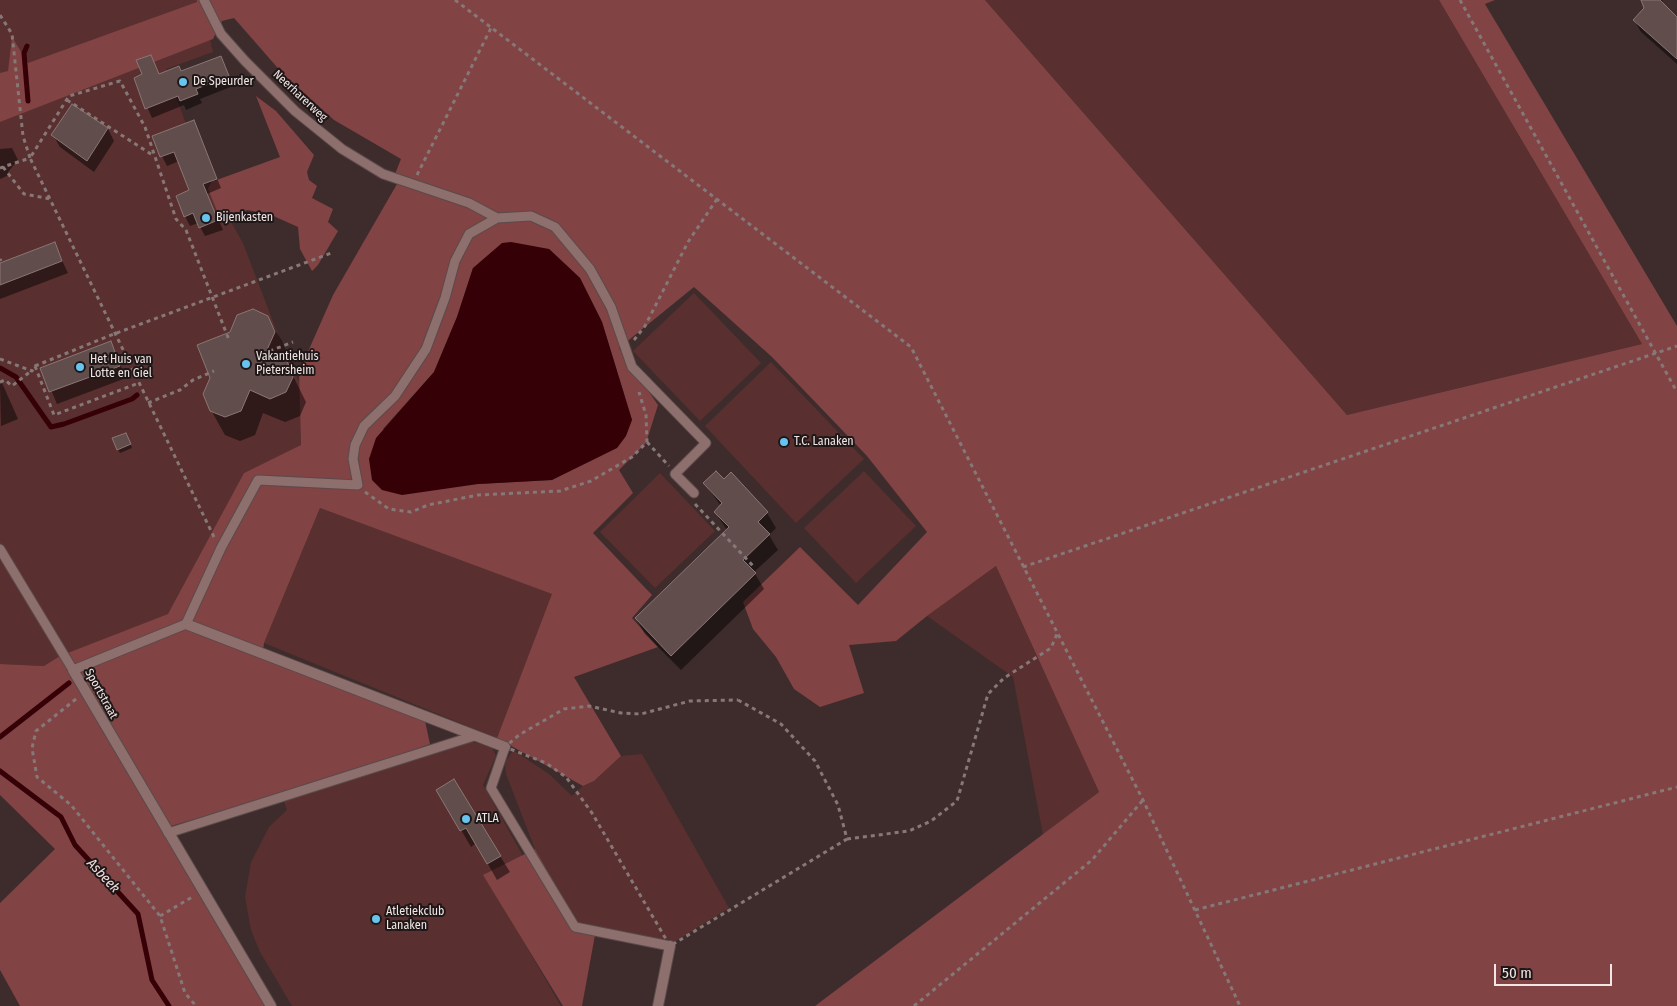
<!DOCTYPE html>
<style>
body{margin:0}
#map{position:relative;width:1677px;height:1006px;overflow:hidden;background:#3e2c2c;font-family:"Fira Sans Condensed",sans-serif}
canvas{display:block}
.scale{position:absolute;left:1494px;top:964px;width:118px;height:22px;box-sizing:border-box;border:2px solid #f1e5e5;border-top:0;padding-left:6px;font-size:15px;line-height:18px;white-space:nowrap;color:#f1e5e5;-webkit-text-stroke:4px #1f1717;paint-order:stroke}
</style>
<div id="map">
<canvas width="1677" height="1006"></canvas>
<div class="scale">50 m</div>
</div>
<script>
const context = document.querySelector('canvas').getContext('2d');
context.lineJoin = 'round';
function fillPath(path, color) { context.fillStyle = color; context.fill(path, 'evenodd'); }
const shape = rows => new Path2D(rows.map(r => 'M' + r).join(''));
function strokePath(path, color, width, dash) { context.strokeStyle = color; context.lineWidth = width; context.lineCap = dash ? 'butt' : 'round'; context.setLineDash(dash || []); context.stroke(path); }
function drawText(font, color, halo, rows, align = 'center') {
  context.font = font + ' "Fira Sans Condensed",sans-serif'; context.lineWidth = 4; context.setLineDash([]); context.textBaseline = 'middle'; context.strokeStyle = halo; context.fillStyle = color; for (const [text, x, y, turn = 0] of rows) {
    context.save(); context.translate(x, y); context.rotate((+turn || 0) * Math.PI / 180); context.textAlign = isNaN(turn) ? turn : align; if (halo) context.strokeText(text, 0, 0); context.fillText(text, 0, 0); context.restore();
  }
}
fillPath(shape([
 [0,0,201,0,213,52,166,69,205,176,243,243,279,337,300,384,301,446,244,473,178,617,44,666,0,664],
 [985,0,1439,0,1642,344,1347,415],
 [694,293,761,363,700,421,633,351],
 [771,362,864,459,796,523,705,426],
 [864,471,916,526,856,583,804,528],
 [660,473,715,531,655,588,600,532],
 [320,508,553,594,497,738,264,643],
 [996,566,1099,792,1043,835,1013,677,927,616],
 [470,741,492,747,496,756,483,785,522,854,521,863,489,882,561,1006,292,1006,260,952,251,930,245,897,251,862,269,827,287,810,284,801],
 [513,750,549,774,572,796,583,786,594,781,621,756,642,754,729,908,671,944,603,931,576,922,535,849,506,774,505,763]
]), '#592f2f');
fillPath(shape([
 [197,0,985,0,1347,415,1642,344,1439,0,1495,0,1485,4,1677,326,1677,1006,815,1006,1099,792,996,566,927,616,896,641,849,645,864,693,820,707,794,689,776,657,753,629,743,602,800,547,858,605,927,532,867,456,772,357,694,287,619,348,658,405,646,443,619,470,633,493,593,533,652,595,632,618,658,647,574,677,621,756,594,781,583,786,497,738,552,594,320,508,264,643,262,659,425,721,430,744,334,778,161,829,265,1006,20,1006,0,970,0,903,55,849,0,795,0,664,44,666,60,656,168,614,244,473,301,445,299,372,333,295,397,184,395,174,401,159,334,120,283,74,234,18,222,21,213,39,0,122,0,73,8,71,12,37,28,63,197,2],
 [549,249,580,278,602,322,632,420,552,480,478,484,383,429,434,372,457,317,473,268],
 [256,96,276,111,314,155,307,172,309,180,317,186,312,198,333,209,328,222,338,231,318,265,312,271,300,249,298,227,269,214,247,210,221,221,208,189,211,182,280,157],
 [535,849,576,921,603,931,595,935,582,1006,563,1006,483,875]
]), '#814344');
fillPath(shape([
 [511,242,549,249,580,278,602,322,632,420,626,436,617,448,552,480,478,484,402,495,382,490,372,480,369,459,376,438,434,372,457,317,473,268,502,243]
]), '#350006');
fillPath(shape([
 [1642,0,1662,0,1665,8,1677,18,1677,64,1641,32,1634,20,1645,8],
 [220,57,233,86,200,99,202,103,186,110,184,105,152,118,135,78,181,72],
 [72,105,108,129,114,141,94,172,60,147,53,135],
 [193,121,221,188,207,194,223,230,205,236,198,223,190,226,185,216,190,191,179,161,167,166,162,156],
 [12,148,18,160,8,172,9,175,0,179,0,149],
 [54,244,68,273,0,299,0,264],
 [267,317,282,341,288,357,286,362,306,402,300,416,285,422,263,413,255,435,240,441,225,435,211,410],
 [111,343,126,378,57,404,42,368],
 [2,383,18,419,1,426,0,384],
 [128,438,132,448,120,453,118,450],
 [705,484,767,513,776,528,769,535,778,550,754,572,764,589,681,670,645,634,636,619,727,530,715,512,721,506],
 [438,790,500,856,510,872,497,880,476,843,471,847]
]), '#0007');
strokePath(shape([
 [27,46,24,53,28,101],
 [0,368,16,377,51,427,64,424,132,399,137,395],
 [0,737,69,683],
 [0,771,61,817,75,845,138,914,152,980,169,1006]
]), '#350006', 5);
const building = shape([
 [1641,0,1660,0,1677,17,1677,59,1633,20,1644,8,1641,0],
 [151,55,159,74,179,66,181,71,221,56,229,76,196,89,198,94,180,101,178,96,145,109,134,78,142,74,136,60,151,55],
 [72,104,108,128,87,161,51,135,72,104],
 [194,120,217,179,203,184,218,220,199,228,193,213,184,217,176,196,189,190,174,152,160,157,152,136,194,120],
 [55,242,62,261,0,285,0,263,55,242],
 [253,309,268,316,275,332,266,352,287,361,293,377,286,392,270,399,250,390,241,411,225,417,210,411,203,394,210,378,197,345,230,332,237,315,253,309],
 [111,341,120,366,49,392,40,368,111,341],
 [126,433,131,444,117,450,112,438,126,433],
 [716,471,724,479,731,472,768,512,758,522,770,534,743,560,756,573,671,656,635,618,729,527,714,512,722,503,703,483,716,471],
 [454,779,501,856,487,864,466,828,460,831,436,790,454,779]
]);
fillPath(building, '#604d4c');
strokePath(building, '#8b7675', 1);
const service = shape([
 [497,218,531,216,555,227,590,269,611,307,632,367,706,443,675,474,694,493],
 [0,549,73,670,186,624,221,548,258,480,358,485,353,459,355,445,364,426,395,396,426,349,445,298,455,261,469,234,497,218,469,203,383,174,342,149,295,111,245,61,221,34,204,0],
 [505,747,491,788,575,927,670,946],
 [168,833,474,736]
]);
const minor = shape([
 [186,624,505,747],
 [73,670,271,1006],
 [658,1006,670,946]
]);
strokePath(service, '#5b4a4a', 11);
strokePath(minor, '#5b4a4a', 12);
strokePath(shape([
 [455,0,911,347,1143,800,1240,1006],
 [1460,0,1677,392],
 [0,15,12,34,23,136,30,158,0,168],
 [67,100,154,156],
 [3,167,24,194,51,199],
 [417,175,492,26],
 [0,259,1,261],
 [634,340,645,326,688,242,717,199],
 [262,354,293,342],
 [0,359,32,371,35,366,114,334,334,252],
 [35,366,54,415,139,383],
 [0,382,5,380,12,386,31,371],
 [148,403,180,390,193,380,214,371],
 [647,442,669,466],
 [365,492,389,509,411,512,428,505,478,495,560,491,591,481,632,457,647,442,646,415,639,392],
 [695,504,754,567],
 [214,537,30,158,69,96,120,81,145,127,176,219,186,230,229,340],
 [1023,567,1677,346],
 [76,699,36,731,32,748,37,777,71,805,160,916,185,993,196,1006],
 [738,700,781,724,815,761,838,805,847,839,670,946,592,813,566,777,546,763,505,747,519,735,564,709,589,706,621,713,641,714,690,701,738,700],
 [847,839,909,831,931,821,957,801,988,694,1004,678,1051,648,1057,634],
 [1195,910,1677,787],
 [160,916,194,896],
 [914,1006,1092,860,1143,800]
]), '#877878', 3, [4, 4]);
strokePath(service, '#8d6f6e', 9);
strokePath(minor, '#8d6f6e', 10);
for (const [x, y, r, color] of [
 [183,82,5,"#67c4ef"],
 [206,218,5,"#67c4ef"],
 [246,364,5,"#67c4ef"],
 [80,367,5,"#67c4ef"],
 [784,442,5,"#67c4ef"],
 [466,819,5,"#67c4ef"],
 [376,919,5,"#67c4ef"]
]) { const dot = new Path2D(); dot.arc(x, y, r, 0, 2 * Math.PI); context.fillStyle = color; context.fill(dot); strokePath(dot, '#1f1717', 2); }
drawText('12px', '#f1e5e5', '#1f1717', [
 ["De Speurder",193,82],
 ["Bijenkasten",216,218],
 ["Vakantiehuis",256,357],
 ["Pietersheim",256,371],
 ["Het Huis van",90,360],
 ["Lotte en Giel",90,374],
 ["T.C. Lanaken",794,442],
 ["ATLA",476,819],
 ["Atletiekclub",386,912],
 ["Lanaken",386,926]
], 'left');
drawText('12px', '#f1e5e5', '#1f1717', [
 ["Neerharerweg",300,96,43],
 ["Sportstraat",101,694,61]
]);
drawText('italic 14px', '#f3dede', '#1f1717', [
 ["Asbeek",103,876,47]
]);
</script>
